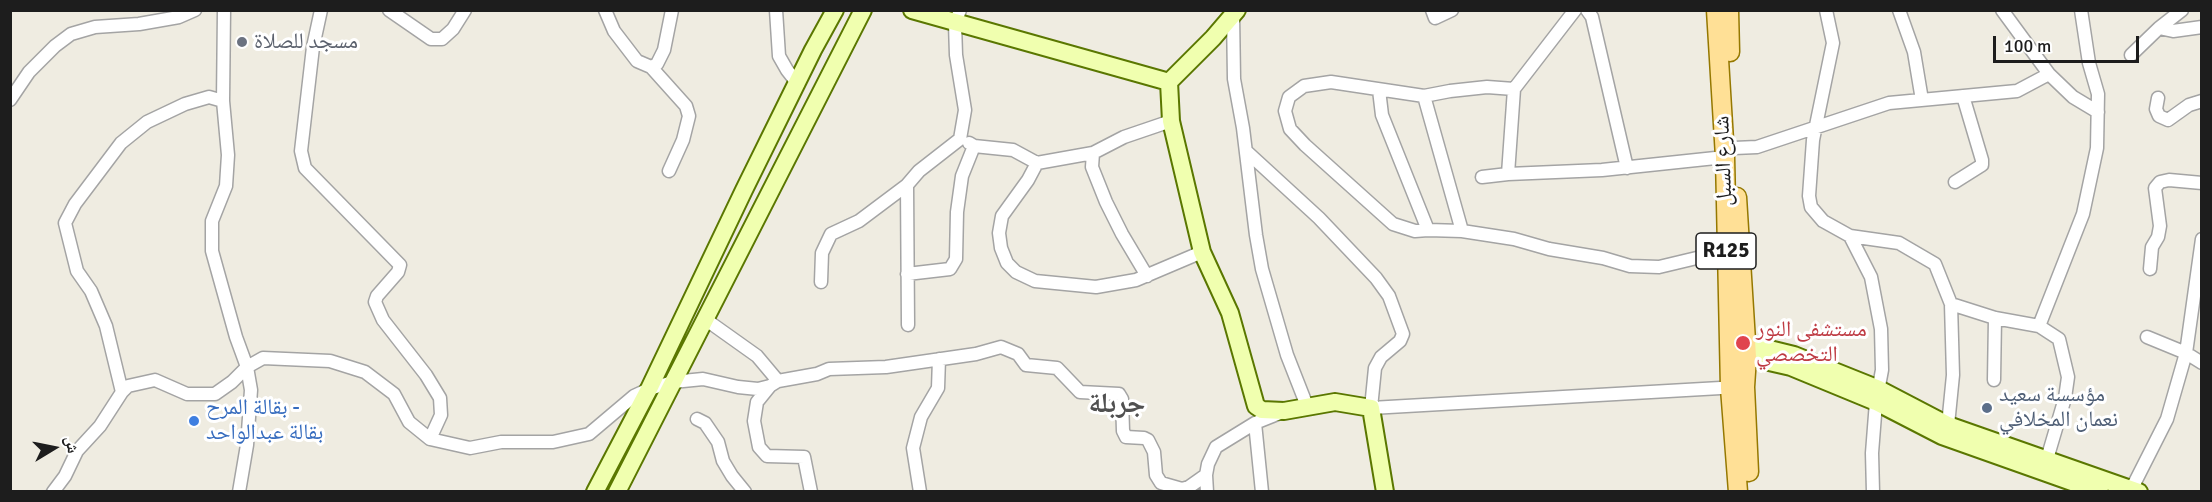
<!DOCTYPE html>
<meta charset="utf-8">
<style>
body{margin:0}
#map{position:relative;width:2212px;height:502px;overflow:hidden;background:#efece1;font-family:Signika,"Noto Naskh Arabic",sans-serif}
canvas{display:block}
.frame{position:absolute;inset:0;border:12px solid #1d1d1d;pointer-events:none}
.north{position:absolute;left:24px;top:418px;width:60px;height:60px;-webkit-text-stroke:4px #fff;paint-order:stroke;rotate:80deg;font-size:16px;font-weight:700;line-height:24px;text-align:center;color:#1d1d1d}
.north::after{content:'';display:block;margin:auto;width:21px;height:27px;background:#1d1d1d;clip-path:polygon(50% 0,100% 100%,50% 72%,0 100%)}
.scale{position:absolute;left:1993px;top:36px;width:146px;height:27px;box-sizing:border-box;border:3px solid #1d1d1d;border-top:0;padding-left:8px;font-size:18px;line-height:21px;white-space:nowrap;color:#1d1d1d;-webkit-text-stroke:4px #fff;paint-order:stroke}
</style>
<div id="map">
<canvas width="2212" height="502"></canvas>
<div class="frame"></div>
<div class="north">ش</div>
<div class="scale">100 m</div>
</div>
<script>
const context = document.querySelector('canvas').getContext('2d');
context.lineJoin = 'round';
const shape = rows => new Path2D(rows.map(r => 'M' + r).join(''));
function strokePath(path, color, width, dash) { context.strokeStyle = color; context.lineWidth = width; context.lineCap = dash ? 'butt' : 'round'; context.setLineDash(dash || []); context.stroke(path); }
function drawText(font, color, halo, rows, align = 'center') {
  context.font = font + ' Signika,"Noto Naskh Arabic",sans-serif'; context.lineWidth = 6; context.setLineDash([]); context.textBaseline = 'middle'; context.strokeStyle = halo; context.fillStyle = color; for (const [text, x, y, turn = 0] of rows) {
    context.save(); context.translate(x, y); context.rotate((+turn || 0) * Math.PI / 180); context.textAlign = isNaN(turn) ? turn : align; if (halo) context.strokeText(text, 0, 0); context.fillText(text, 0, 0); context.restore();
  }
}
const street = shape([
 [224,10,223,101,228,155,226,186,212,221,212,251,236,337,247,367,251,390,247,445,239,492],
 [321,10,313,47,301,151,305,168,400,265,398,272,377,296,375,302,383,320,426,375,440,398,441,415,430,439],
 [389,10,431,39,442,39,453,29,465,10],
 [605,10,614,31,637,61,651,67,657,64,664,50,672,10],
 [776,10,779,56,787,70,798,84],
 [1432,10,1435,18,1452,10],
 [1587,10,1592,17,1627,168],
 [1826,10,1833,43,1813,140,1809,196,1811,207,1823,221,1850,236,1871,277,1881,329,1882,370,1876,402,1872,453,1873,492],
 [1899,10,1914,52,1922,100],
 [2002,10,2049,74,2073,97,2098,112],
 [1233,14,1234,79,1243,128,1256,235,1262,269,1287,355,1307,406],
 [2159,28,2182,10],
 [2131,55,2159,28,2173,31,2202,27],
 [651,67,686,106,689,116,683,140,669,171],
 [1514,89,1575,10],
 [1379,90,1382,115,1428,230],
 [1424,96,1331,82,1304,86,1289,97,1285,111,1290,129,1305,145,1393,224,1415,231,1428,230,1462,231,1514,239,1549,249,1603,258,1630,266,1659,267,1726,251],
 [2158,98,2156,109,2159,116,2168,120,2189,105,2202,101],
 [10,100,29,72,55,46,71,34,95,27,139,24,179,17,195,10],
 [1171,121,1124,137,1093,153,1037,163,1028,180,1002,216,999,233,1001,248,1007,263,1016,272,1035,281,1096,287,1136,280,1202,252],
 [969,143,974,146,1013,150,1037,163],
 [1734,148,1757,147,1889,103,2017,91,2049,74],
 [1246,151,1319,218,1376,278,1389,296,1403,334,1400,341,1381,357,1375,368,1371,408,1738,387],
 [1093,153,1092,167,1106,202,1122,234,1147,276],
 [1482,177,1508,174,1602,170,1725,157],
 [1955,182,1982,165,1982,160,1963,96],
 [907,185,908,325],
 [1462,231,1424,96,1450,91,1487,87,1514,89,1508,174],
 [1850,236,1899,243,1935,264,1951,304,1953,375,1948,425],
 [2150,269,2152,247,2158,237,2160,226,2155,188,2160,182,2169,180,2202,183],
 [907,274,950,269,956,259,957,212,962,176,974,146],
 [821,282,822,253,831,234,859,221,907,185,919,171,960,139,965,110,956,55,955,24,960,10],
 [1951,304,1995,318,2039,326,2059,339,2068,377,2065,398,2047,459],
 [705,319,757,356,778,381],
 [2039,326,2083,214,2097,148,2098,94,2089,63,2081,10],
 [2147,337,2186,353,2202,363],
 [1994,380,1995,318],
 [770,386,757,402,754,421,759,447,767,456,804,457,811,492],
 [122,392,106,326,91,291,77,271,65,223,75,204,121,143,147,122,185,104,209,97,223,101],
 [697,419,705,423,718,442,723,461,732,476,745,492],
 [1255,423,1262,492],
 [53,492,65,476,77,451,100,426,122,392,128,386,155,380,187,394,215,394,232,382,247,367,263,358,330,361,365,372,394,394,409,422,430,439,470,448,501,442,553,442,589,434,634,396,649,389,673,382,703,379,738,387,758,389,770,386,778,381,817,374,829,369,886,367,976,354,1001,347,1018,354,1026,365,1057,368,1080,392,1119,394,1122,399,1123,431,1126,437,1144,438,1148,440,1154,452,1156,475,1161,483,1182,489,1189,487,1206,475],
 [920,492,913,448,921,417,938,388,939,359],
 [1207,492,1206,475,1208,464,1216,447,1255,423,1280,413],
 [2130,492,2167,419,2186,353,2202,239]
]);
const secondary = shape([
 [912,10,1169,82],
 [1237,10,1213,38,1169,82,1171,121,1202,252,1230,313,1256,406,1262,410,1284,411,1335,402,1371,408,1385,492],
 [1733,342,1745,343,1794,355,1879,389,1948,425,2139,492],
 [1734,357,1747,357,1791,367,1876,402,1942,436,2100,492],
 [595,492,649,389,744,190,813,50,835,10],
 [617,492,863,10]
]);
const primary = shape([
 [1716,10,1725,157,1730,388,1738,492],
 [1729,10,1730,52],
 [1737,197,1747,357,1745,387,1749,472]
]);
strokePath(street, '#a4a4a4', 15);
strokePath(secondary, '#5a7700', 20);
strokePath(primary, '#957800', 21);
strokePath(street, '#fff', 12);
strokePath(secondary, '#f0ffaf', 16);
strokePath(primary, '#ffe096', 18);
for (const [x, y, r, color] of [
 [242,42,6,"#6b7280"],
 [1743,343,8,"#e0444e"],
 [1987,408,6,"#5c6f8a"],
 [194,421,6,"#3f7fe0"]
]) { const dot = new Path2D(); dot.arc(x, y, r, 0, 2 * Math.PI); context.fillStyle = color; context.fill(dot); strokePath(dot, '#fff', 2); }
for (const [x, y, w] of [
 [1726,251,60]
]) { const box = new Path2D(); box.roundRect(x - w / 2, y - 18, w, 36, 4.5); context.fillStyle = '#fff'; context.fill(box); strokePath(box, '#1d1d1d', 1.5); }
drawText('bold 21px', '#1d1d1d', null, [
 ["R125",1726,251]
]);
drawText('22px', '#5b616d', '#fff', [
 ["مسجد للصلاة",254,42]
], 'left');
drawText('22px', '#1d1d1d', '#fff', [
 ["شارع السبل",1724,161,-92]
]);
drawText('22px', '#be3a42', '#fff', [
 ["مستشفى النور",1756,330],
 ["التخصصي",1756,355]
], 'left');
drawText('22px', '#4e5e75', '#fff', [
 ["مؤسسة سعيد",1999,395],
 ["نعمان المخلافي",1999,420]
], 'left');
drawText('22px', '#366cbe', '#fff', [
 ["بقالة المرح -",206,408],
 ["بقالة عبدالواحد",206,433]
], 'left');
drawText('bold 28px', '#505050', '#fff', [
 ["جربلة",1117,405]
]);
</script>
